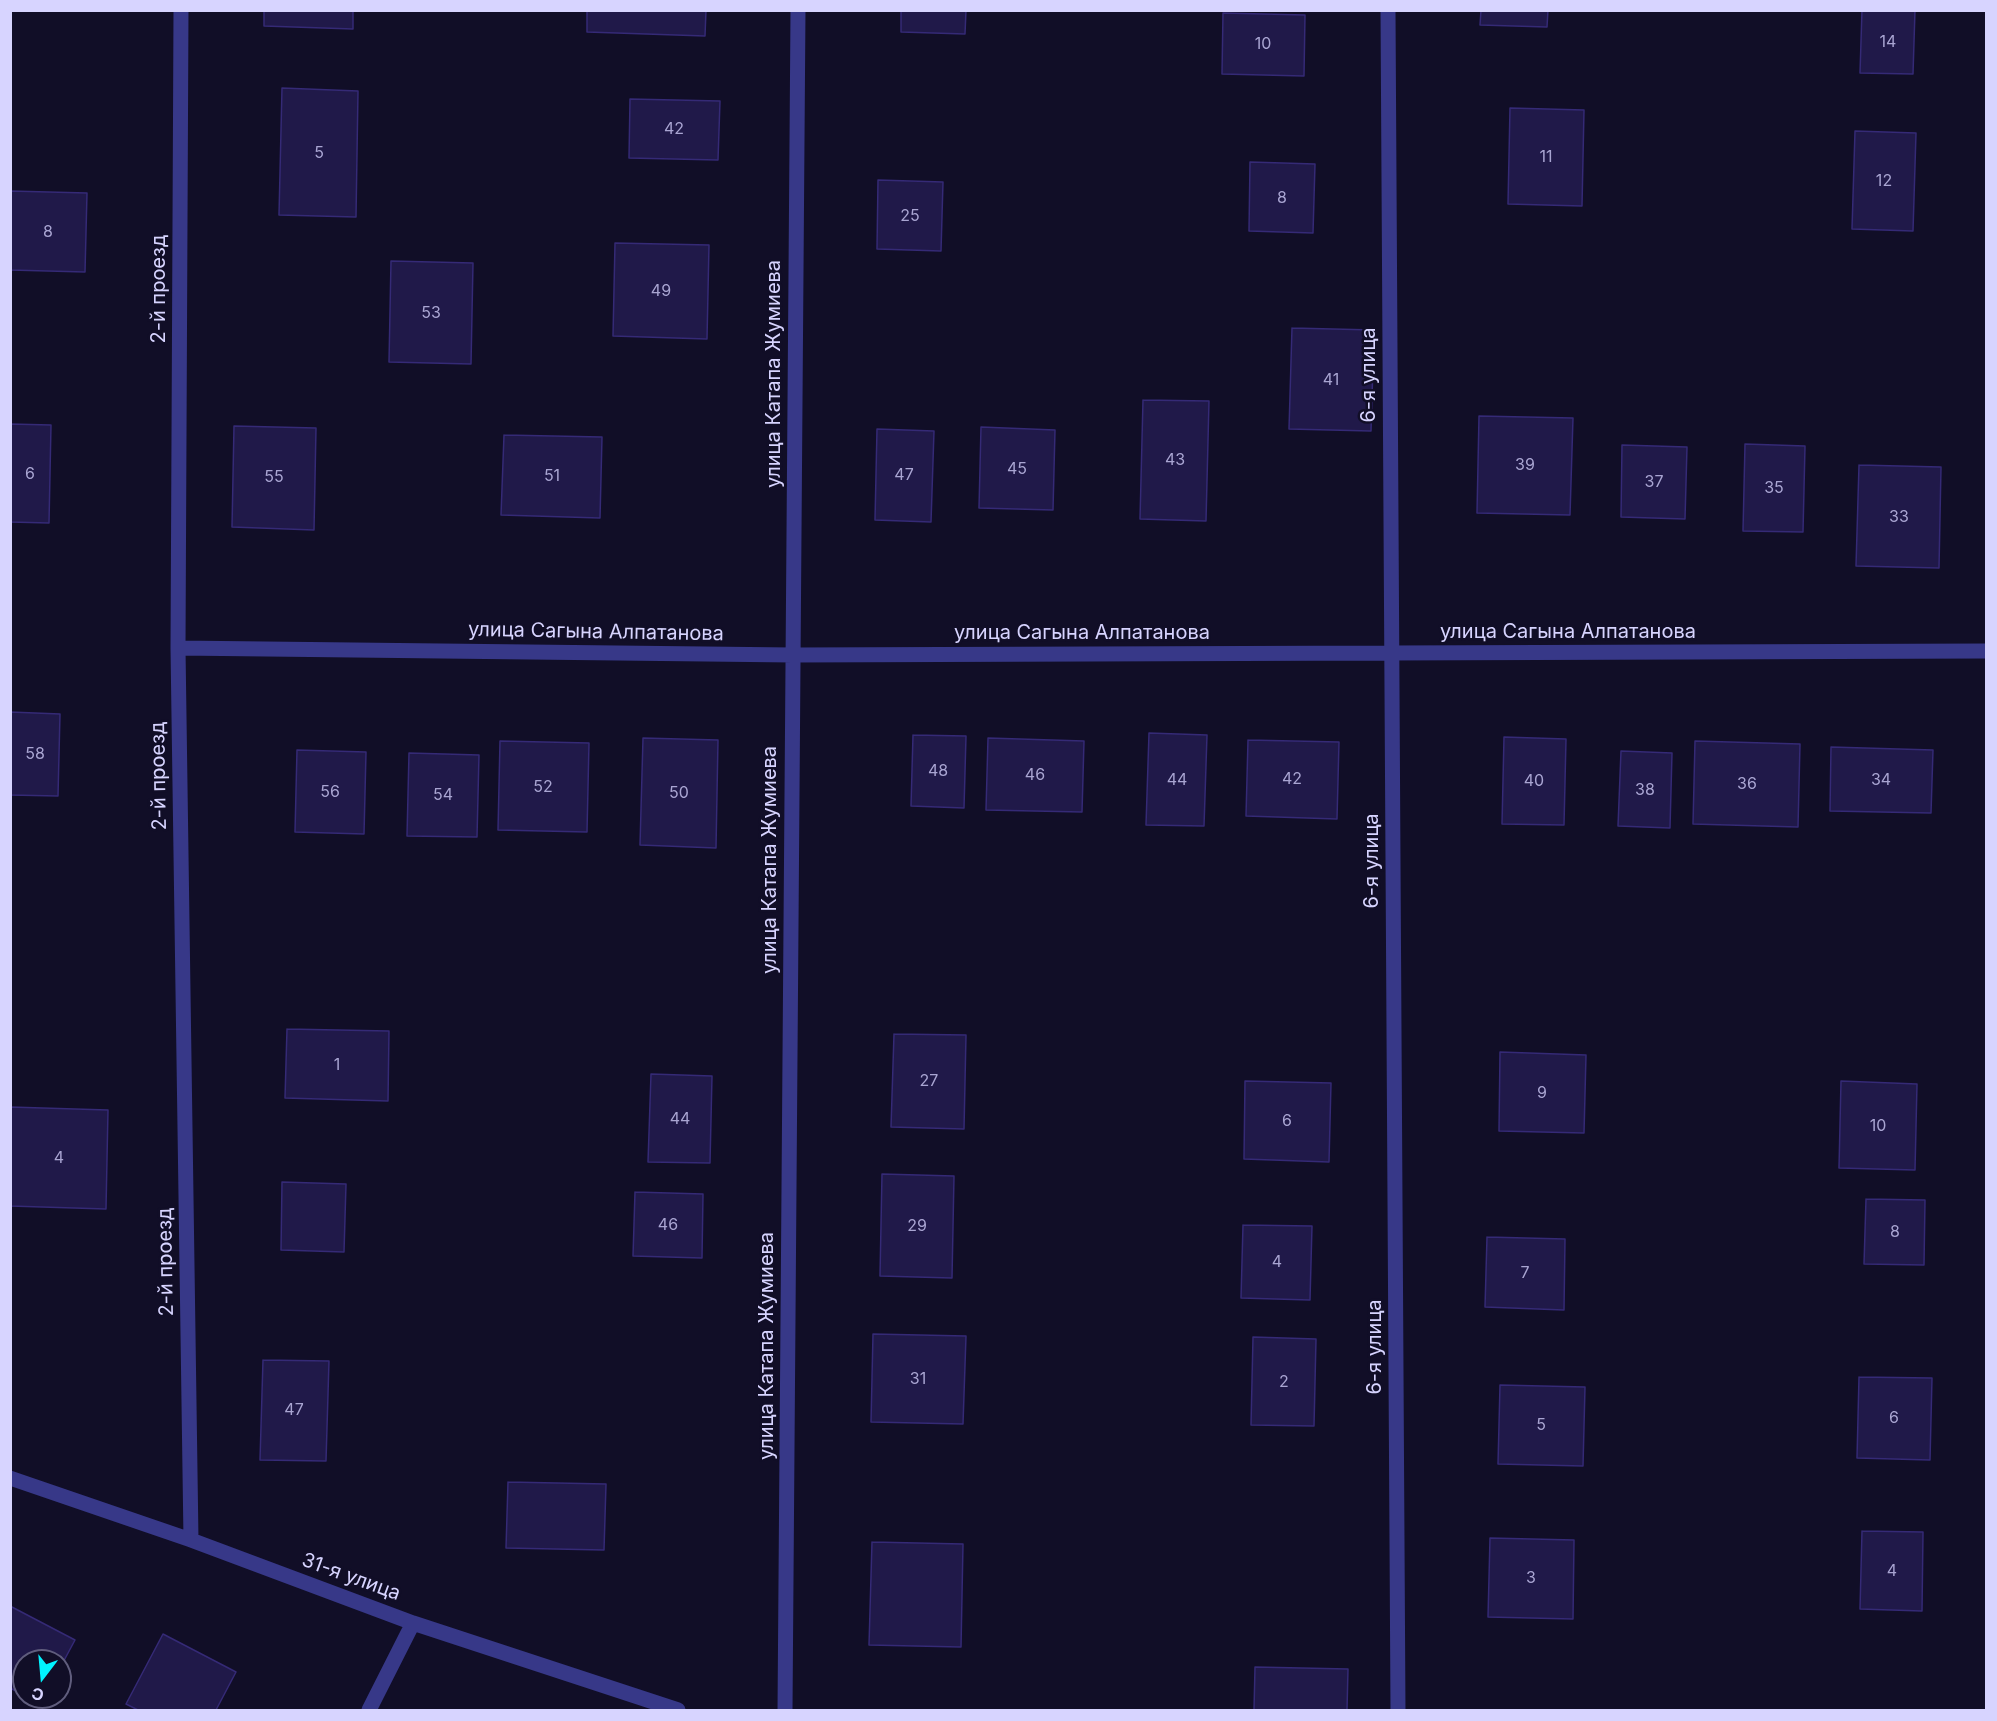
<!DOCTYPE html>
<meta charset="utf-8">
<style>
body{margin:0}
#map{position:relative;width:1997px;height:1721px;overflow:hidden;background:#110e27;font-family:Inter,sans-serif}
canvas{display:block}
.frame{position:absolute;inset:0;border:12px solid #d7d4ff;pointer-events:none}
.north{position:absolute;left:12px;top:1649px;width:60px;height:60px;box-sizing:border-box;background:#110e27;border:2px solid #605d7d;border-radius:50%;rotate:196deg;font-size:16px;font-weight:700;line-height:24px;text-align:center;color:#d7d4ff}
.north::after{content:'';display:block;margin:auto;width:21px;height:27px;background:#00f3ff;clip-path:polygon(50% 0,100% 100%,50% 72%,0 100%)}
</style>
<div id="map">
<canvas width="1997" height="1721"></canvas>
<div class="frame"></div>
<div class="north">С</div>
</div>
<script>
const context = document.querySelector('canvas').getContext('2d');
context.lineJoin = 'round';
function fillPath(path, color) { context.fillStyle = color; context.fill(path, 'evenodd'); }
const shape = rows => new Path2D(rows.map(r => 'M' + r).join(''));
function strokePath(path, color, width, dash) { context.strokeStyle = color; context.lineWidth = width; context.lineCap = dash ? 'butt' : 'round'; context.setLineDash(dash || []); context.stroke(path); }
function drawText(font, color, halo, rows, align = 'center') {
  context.font = font + ' Inter,sans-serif'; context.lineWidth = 5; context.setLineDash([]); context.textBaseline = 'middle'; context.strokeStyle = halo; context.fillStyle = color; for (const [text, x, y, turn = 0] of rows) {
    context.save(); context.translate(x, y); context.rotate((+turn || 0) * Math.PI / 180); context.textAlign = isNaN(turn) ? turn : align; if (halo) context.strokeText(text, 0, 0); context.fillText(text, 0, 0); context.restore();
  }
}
const building = shape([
 [264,10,353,10,353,29,264,26,264,10],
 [587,10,706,10,705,36,587,32,587,10],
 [901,10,966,10,965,34,901,32,901,10],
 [1481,10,1548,10,1547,27,1480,25,1481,10],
 [1862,10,1915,10,1913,74,1860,73,1862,10],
 [1223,13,1305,15,1304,76,1222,74,1223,13],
 [282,88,358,91,356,217,279,215,282,88],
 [630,99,720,101,718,160,629,158,630,99],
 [1510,108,1584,110,1582,206,1508,204,1510,108],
 [1855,131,1916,133,1913,231,1852,229,1855,131],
 [1250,162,1315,164,1313,233,1249,231,1250,162],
 [878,180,943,182,941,251,877,249,878,180],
 [10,191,87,193,85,272,10,270,10,191],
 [615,243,709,245,707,339,613,336,615,243],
 [391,261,473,263,471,364,389,362,391,261],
 [1292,328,1374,330,1371,431,1289,429,1292,328],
 [1143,400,1209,401,1206,521,1140,519,1143,400],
 [1479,416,1573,418,1570,515,1477,513,1479,416],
 [10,424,51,425,49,523,10,522,10,424],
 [234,426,316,428,314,530,232,527,234,426],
 [981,427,1055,430,1053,510,979,508,981,427],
 [877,429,934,431,931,522,875,520,877,429],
 [504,435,602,437,600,518,501,515,504,435],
 [1745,444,1805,446,1803,532,1743,531,1745,444],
 [1622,445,1687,447,1685,519,1621,517,1622,445],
 [1859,465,1941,467,1939,568,1856,566,1859,465],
 [10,712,60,714,58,796,10,795,10,712],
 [1149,733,1207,735,1204,826,1146,825,1149,733],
 [913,735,966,736,964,808,911,806,913,735],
 [1504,737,1566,739,1564,825,1502,824,1504,737],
 [643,738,718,740,716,848,640,845,643,738],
 [988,738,1084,741,1082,812,986,810,988,738],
 [1248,740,1339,742,1337,819,1246,816,1248,740],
 [500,741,589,743,587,832,498,830,500,741],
 [1695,741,1800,744,1798,827,1693,824,1695,741],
 [1831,747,1933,750,1931,813,1830,811,1831,747],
 [297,750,366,752,364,834,295,832,297,750],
 [1621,751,1672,753,1670,828,1618,826,1621,751],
 [409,753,479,755,477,837,407,836,409,753],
 [287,1029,389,1031,388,1101,285,1098,287,1029],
 [894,1034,966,1035,964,1129,891,1127,894,1034],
 [1500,1052,1586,1055,1584,1133,1499,1131,1500,1052],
 [651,1074,712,1076,710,1163,648,1162,651,1074],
 [1245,1081,1331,1083,1329,1162,1244,1159,1245,1081],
 [1841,1081,1917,1084,1915,1170,1839,1168,1841,1081],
 [10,1107,108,1110,106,1209,10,1206,10,1107],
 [882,1174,954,1176,952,1278,880,1276,882,1174],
 [282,1182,346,1184,344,1252,281,1250,282,1182],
 [635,1192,703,1194,702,1258,633,1256,635,1192],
 [1866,1199,1925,1200,1924,1265,1864,1264,1866,1199],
 [1243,1225,1312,1226,1310,1300,1241,1298,1243,1225],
 [1487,1237,1565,1239,1564,1310,1485,1307,1487,1237],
 [873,1334,966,1336,963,1424,871,1422,873,1334],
 [1253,1337,1316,1339,1314,1426,1251,1425,1253,1337],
 [263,1360,329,1361,326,1461,260,1460,263,1360],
 [1859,1377,1932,1378,1930,1460,1857,1458,1859,1377],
 [1500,1385,1585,1387,1583,1466,1498,1464,1500,1385],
 [508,1482,606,1484,604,1550,506,1548,508,1482],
 [1862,1531,1923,1532,1922,1611,1860,1609,1862,1531],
 [1490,1538,1574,1540,1573,1619,1488,1617,1490,1538],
 [872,1542,963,1544,961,1647,869,1645,872,1542],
 [10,1606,75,1640,60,1668,60,1661,24,1661,24,1695,10,1688,10,1606],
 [163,1634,236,1672,216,1710,138,1710,126,1704,163,1634],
 [1255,1667,1348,1669,1347,1710,1254,1710,1255,1667],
 [28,1697,44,1697,41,1704,28,1697]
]);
fillPath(building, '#201949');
strokePath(building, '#352a76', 1.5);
strokePath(shape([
 [181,10,178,648,191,1540],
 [1388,10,1398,1710],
 [178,648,793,655,1986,651],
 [10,1478,191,1540,413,1623,678,1710],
 [369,1710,413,1623],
 [785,1710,798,10]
]), '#373888', 15);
drawText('16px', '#a9a5d2', null, [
 ["14",1888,42],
 ["10",1263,44],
 ["42",674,129],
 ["5",319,153],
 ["11",1546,157],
 ["12",1884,181],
 ["8",1282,198],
 ["25",910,216],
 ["8",48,232],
 ["49",661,291],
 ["53",431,313],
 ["41",1331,380],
 ["43",1175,460],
 ["39",1525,465],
 ["45",1017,469],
 ["6",30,474],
 ["47",904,475],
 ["51",552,476],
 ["55",274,477],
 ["37",1654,482],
 ["35",1774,488],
 ["33",1899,517],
 ["58",35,754],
 ["48",938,771],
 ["46",1035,775],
 ["42",1292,779],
 ["44",1177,780],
 ["34",1881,780],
 ["40",1534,781],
 ["36",1747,784],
 ["52",543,787],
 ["38",1645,790],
 ["56",330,792],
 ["50",679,793],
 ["54",443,795],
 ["1",337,1065],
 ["27",929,1081],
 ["9",1542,1093],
 ["44",680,1119],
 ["6",1287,1121],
 ["10",1878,1126],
 ["4",59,1158],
 ["46",668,1225],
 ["29",917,1226],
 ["8",1895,1232],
 ["4",1277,1262],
 ["7",1525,1273],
 ["31",918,1379],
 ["2",1284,1382],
 ["47",294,1410],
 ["6",1894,1418],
 ["5",1541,1425],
 ["4",1892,1571],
 ["3",1531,1578]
]);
drawText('20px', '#d7d4ff', '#110e27', [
 ["2-й проезд",159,289,-90],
 ["улица Катапа Жумиева",774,374,-90],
 ["6-я улица",1369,375,-90],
 ["улица Сагына Алпатанова",596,632,1],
 ["улица Сагына Алпатанова",1568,632],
 ["улица Сагына Алпатанова",1082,633],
 ["2-й проезд",159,776,-91],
 ["улица Катапа Жумиева",770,860,-90],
 ["6-я улица",1372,861,-90],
 ["2-й проезд",166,1262,-91],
 ["улица Катапа Жумиева",767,1346,-90],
 ["6-я улица",1375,1347,-90],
 ["31-я улица",351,1577,20]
]);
</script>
